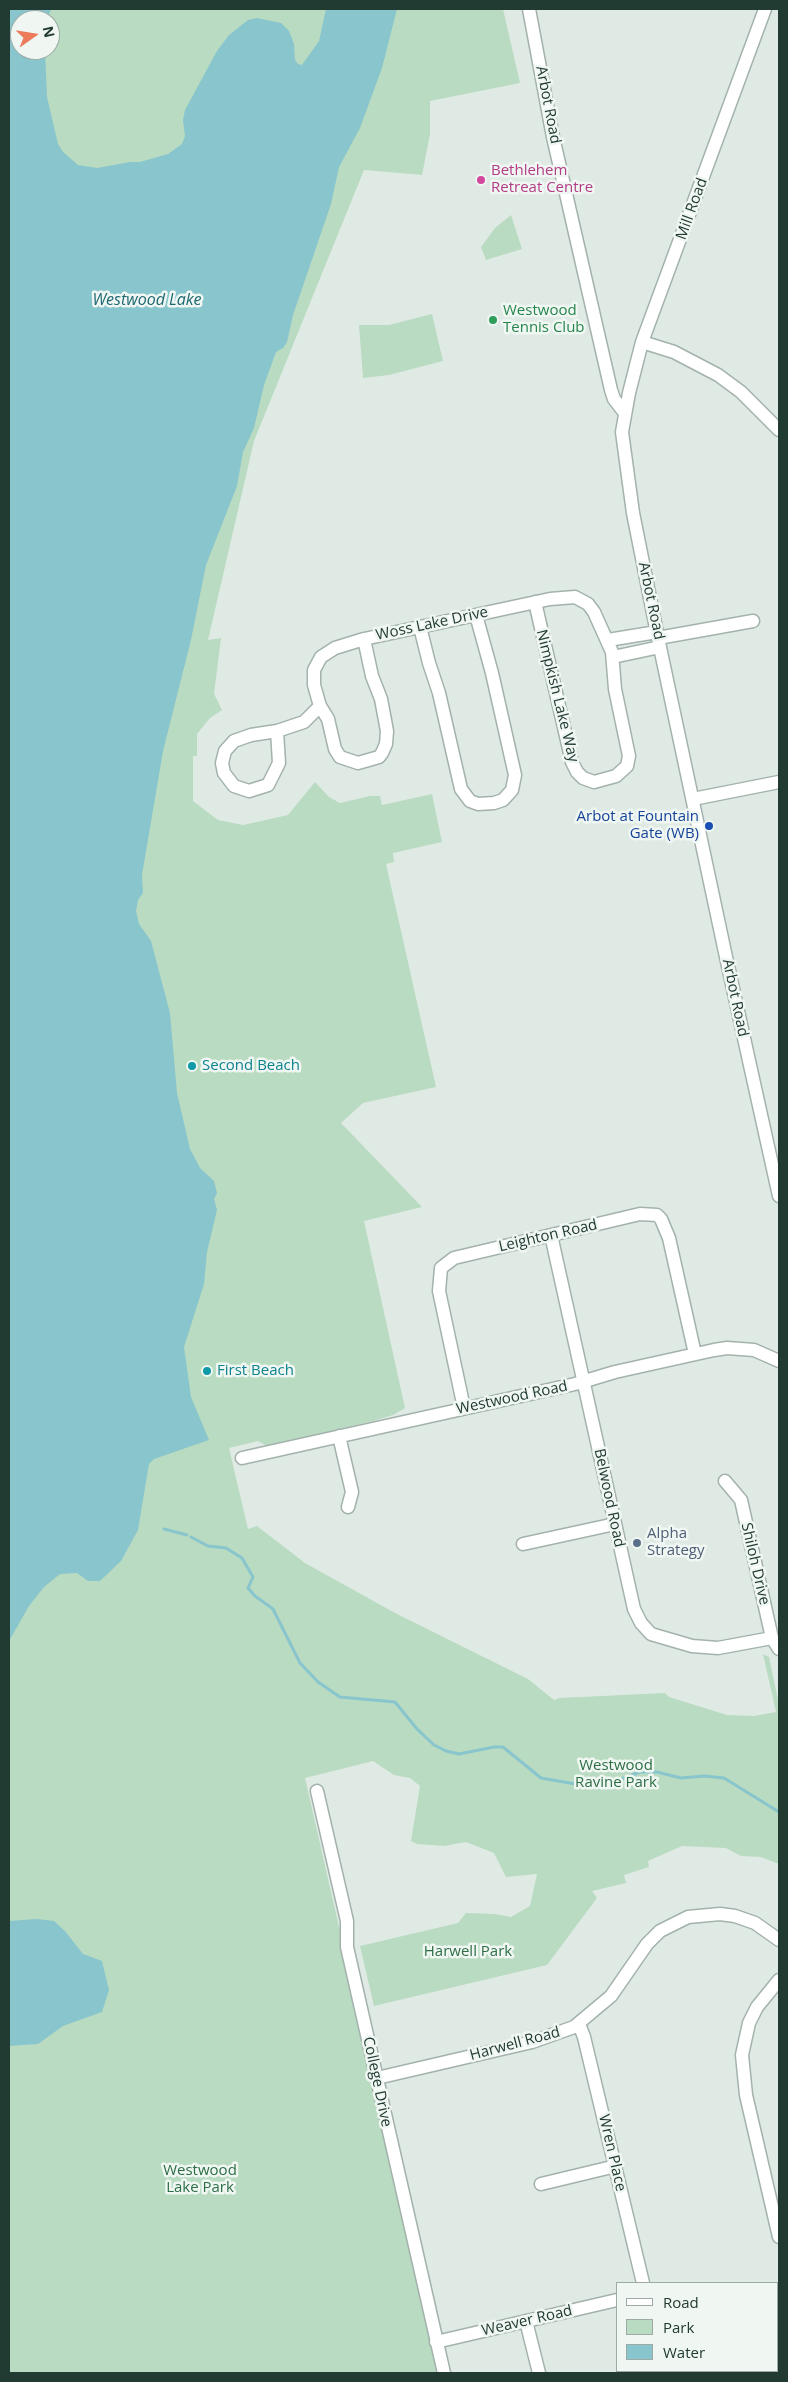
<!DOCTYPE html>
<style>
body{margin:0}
#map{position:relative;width:788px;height:2382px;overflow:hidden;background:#e0eae5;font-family:"Open Sans",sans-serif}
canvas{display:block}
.frame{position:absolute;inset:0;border:10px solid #213a32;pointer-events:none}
.legend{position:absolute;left:616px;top:2282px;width:162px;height:90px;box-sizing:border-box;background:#f0f7f3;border:1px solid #9daba6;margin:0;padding:6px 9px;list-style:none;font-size:15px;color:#213a32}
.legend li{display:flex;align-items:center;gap:10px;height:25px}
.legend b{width:25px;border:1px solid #9daba6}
.north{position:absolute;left:10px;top:10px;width:50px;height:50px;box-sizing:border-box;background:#f0f7f3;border:1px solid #9daba6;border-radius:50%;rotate:77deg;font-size:14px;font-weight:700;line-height:20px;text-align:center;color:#213a32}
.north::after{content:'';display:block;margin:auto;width:18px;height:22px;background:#ec7b5c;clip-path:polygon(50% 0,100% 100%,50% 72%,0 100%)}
</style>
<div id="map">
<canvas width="788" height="2382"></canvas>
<div class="frame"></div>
<ul class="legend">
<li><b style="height:6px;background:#fff"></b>Road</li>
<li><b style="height:14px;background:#b9dbc1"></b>Park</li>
<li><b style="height:14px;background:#89c5cd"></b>Water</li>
</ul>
<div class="north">N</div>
</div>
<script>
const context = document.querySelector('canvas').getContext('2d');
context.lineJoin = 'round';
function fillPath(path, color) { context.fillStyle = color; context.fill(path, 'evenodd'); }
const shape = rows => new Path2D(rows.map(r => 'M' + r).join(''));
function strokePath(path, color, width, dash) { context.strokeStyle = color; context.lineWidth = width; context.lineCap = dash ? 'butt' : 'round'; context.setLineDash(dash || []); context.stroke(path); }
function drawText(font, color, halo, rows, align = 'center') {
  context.font = font + ' "Open Sans",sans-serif'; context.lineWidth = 5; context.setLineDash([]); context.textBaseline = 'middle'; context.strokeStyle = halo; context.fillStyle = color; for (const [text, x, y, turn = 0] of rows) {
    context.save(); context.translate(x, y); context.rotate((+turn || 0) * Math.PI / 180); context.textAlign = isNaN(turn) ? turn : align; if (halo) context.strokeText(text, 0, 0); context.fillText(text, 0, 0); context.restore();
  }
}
fillPath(shape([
 [9,9,503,9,520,83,430,101,430,134,422,175,364,170,254,441,208,640,221,638,214,694,222,710,210,718,197,734,197,756,193,756,193,801,218,820,243,825,288,815,315,782,329,797,340,803,370,796,380,796,382,805,432,794,442,842,393,853,394,862,386,864,436,1087,363,1103,341,1123,422,1207,364,1221,405,1408,393,1415,373,1421,267,1446,258,1441,229,1448,248,1529,257,1526,305,1563,395,1613,528,1679,554,1700,559,1698,665,1693,669,1697,727,1715,754,1716,776,1712,763,1654,769,1657,779,1705,779,1864,761,1857,741,1856,726,1848,682,1846,648,1861,649,1867,624,1875,626,1883,592,1891,597,1898,547,1965,374,2006,360,1946,458,1923,466,1913,495,1914,511,1917,530,1906,537,1874,506,1877,494,1853,466,1842,444,1846,417,1844,411,1841,420,1786,410,1778,394,1775,373,1761,305,1778,441,2373,9,2373],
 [20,20,50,20,50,50,20,50],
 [511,215,522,249,486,260,481,247,495,228],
 [432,314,443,361,389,375,363,378,359,325,389,325]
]), '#b9dbc1');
fillPath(shape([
 [9,9,51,9,47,20,20,20,20,50,45,50,47,97,58,144,63,152,78,165,97,168,130,162,140,162,168,154,182,144,185,136,183,120,185,110,217,51,229,35,248,20,257,18,281,23,289,31,294,44,295,60,298,64,302,65,319,41,326,9,397,9,382,68,360,128,339,167,331,204,293,315,287,342,283,348,276,352,264,385,254,428,243,452,237,486,206,565,191,640,163,751,142,875,143,893,138,900,136,911,139,924,151,941,170,1013,177,1093,190,1149,200,1168,214,1181,217,1193,214,1199,217,1210,207,1252,204,1284,184,1347,191,1397,209,1440,154,1459,149,1464,138,1530,121,1561,100,1581,88,1581,77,1573,60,1574,44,1587,29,1606,9,1641],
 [37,1919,54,1921,65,1931,83,1954,102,1961,109,1990,102,2012,63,2026,38,2044,9,2046,9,1921]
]), '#89c5cd');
strokePath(shape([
 [164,1529,187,1535],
 [191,1537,208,1546,226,1548,242,1558,253,1577,248,1588,255,1596,273,1609,300,1663,318,1682,340,1697,395,1702,417,1729,434,1745,446,1751,459,1754,494,1747,503,1747,541,1778,598,1788,640,1772,657,1772,681,1778,704,1776,724,1778,779,1812]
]), '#89c5cd', 3);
const minor = shape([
 [529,9,553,137,611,390,614,399,624,412],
 [765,9,642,342,629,393,622,432,633,513,658,638,726,957,779,1196],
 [642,342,674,352,718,375,741,392,779,430],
 [420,627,429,663,439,693,461,789,470,801,478,804,494,803,503,800,512,790,515,775,492,673,476,615],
 [658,638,753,621],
 [608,640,657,632],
 [613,657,660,647],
 [320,706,328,719,335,749,340,757,358,763,379,757,382,753,386,744,387,731,381,699,372,676,364,639],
 [277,731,304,722,320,706,314,685,314,670,321,657,335,648,364,639,550,599,575,597,588,604,594,612,612,652,615,689,629,756,627,766,616,776,594,782,583,778,577,772,572,762,535,602],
 [277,731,279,763,268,785,249,791,234,786,224,773,222,763,225,751,234,741,251,735,277,731],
 [693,799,779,782],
 [551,1235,634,1609,641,1623,651,1634,692,1646,718,1648,772,1638],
 [464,1408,439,1291,441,1268,454,1258,640,1214,657,1215,661,1219,669,1238,695,1354],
 [339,1436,352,1492,348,1507],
 [242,1458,575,1384,615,1372,714,1350,727,1348,754,1350,779,1361],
 [725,1481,741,1500,772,1638,779,1649],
 [523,1544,615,1524],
 [317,1791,347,1921,347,1947,444,2373],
 [779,1980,757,2007,749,2023,742,2055,746,2095,779,2237],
 [579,2024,584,2037,643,2283],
 [377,2078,532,2042,574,2027,611,1996,647,1944,660,1931,688,1917,720,1914,735,1916,755,1923,779,1940],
 [541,2184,616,2166],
 [526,2321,539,2373],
 [436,2342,617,2300],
 [670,2371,671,2373]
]);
strokePath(minor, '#a3b2ac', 15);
strokePath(minor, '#fff', 12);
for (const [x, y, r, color] of [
 [481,180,5,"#d1479c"],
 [493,320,5,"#2e9e5b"],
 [709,826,5,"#1a4fb4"],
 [192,1066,5,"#0f9aa8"],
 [207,1371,5,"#0f9aa8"],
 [637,1543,5,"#5c6f8a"]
]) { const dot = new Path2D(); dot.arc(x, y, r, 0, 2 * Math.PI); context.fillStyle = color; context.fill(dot); strokePath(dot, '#f0f7f3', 2); }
drawText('15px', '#213a32', '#f0f7f3', [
 ["Arbot Road",548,105,79],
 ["Mill Road",692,209,-70],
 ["Arbot Road",651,601,78],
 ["Woss Lake Drive",432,624,-12],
 ["Nimpkish Lake Way",557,696,76],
 ["Arbot Road",735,998,78],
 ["Leighton Road",548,1236,-13],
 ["Westwood Road",512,1398,-12],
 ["Belwood Road",609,1498,78],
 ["Shiloh Drive",755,1564,77],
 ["Harwell Road",515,2044,-15],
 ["College Drive",377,2082,78],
 ["Wren Place",612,2153,77],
 ["Weaver Road",527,2321,-13]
]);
drawText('15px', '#b23c85', '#f0f7f3', [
 ["Bethlehem",491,171],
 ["Retreat Centre",491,188]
], 'left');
drawText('15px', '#27864d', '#f0f7f3', [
 ["Westwood",503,311],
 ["Tennis Club",503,328]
], 'left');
drawText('15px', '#164399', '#f0f7f3', [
 ["Arbot at Fountain",699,817],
 ["Gate (WB)",699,834]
], 'right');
drawText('15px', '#0d838f', '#f0f7f3', [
 ["Second Beach",202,1066],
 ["First Beach",217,1371]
], 'left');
drawText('15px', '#4e5e75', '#f0f7f3', [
 ["Alpha",647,1534],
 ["Strategy",647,1551]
], 'left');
drawText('15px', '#2d6e45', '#f0f7f3', [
 ["Westwood",616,1766],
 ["Ravine Park",616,1783],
 ["Harwell Park",468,1952],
 ["Westwood",200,2171],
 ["Lake Park",200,2188]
]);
drawText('italic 16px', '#1e6773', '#f0f7f3', [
 ["Westwood Lake",147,300]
]);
</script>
